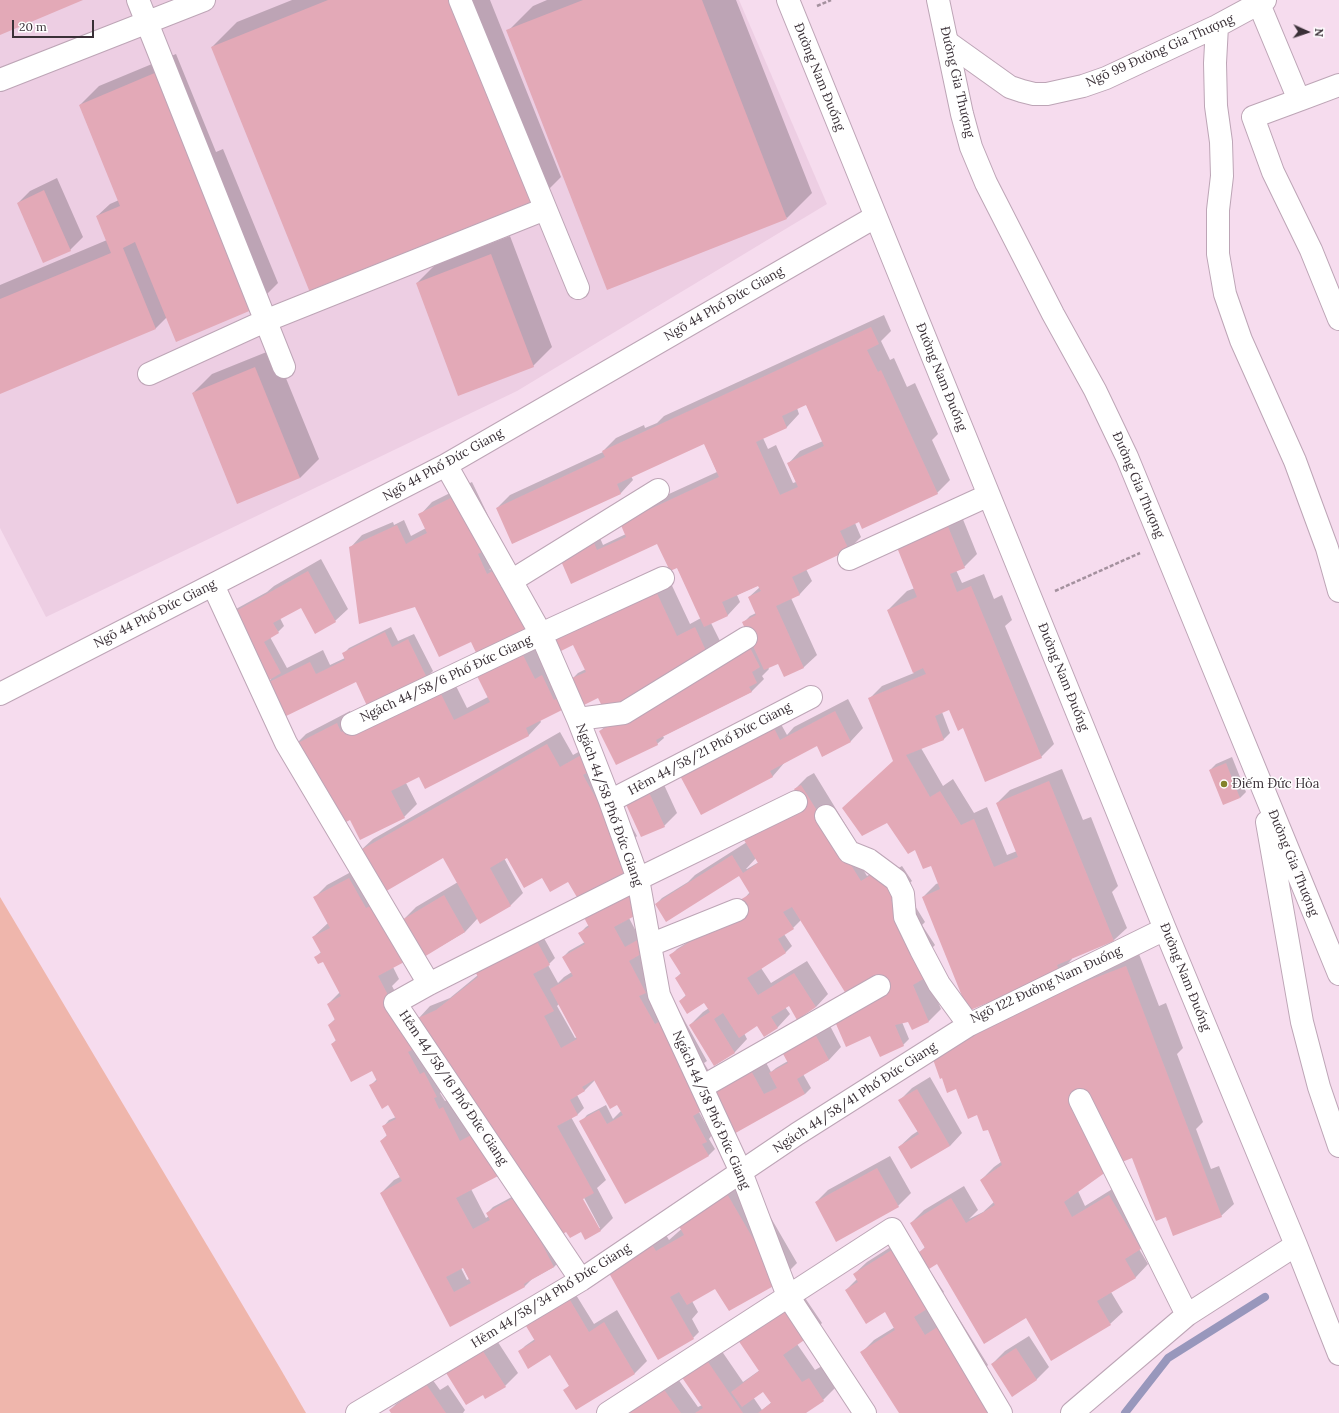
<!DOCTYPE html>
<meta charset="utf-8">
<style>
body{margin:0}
#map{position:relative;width:1339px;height:1413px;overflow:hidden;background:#f6dcee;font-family:Lora,serif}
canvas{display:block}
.north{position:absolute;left:1287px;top:12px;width:40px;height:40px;-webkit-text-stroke:3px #fff;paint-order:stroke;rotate:93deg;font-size:11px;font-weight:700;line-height:16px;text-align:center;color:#3a3037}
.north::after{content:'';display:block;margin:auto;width:14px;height:18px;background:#3a3037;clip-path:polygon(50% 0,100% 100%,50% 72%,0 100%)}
.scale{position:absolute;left:12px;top:20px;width:82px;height:18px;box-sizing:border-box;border:2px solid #3a3037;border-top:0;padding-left:5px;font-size:12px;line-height:14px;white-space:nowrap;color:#3a3037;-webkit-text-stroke:3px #fff;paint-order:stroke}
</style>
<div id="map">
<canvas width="1339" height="1413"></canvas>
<div class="north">N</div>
<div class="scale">20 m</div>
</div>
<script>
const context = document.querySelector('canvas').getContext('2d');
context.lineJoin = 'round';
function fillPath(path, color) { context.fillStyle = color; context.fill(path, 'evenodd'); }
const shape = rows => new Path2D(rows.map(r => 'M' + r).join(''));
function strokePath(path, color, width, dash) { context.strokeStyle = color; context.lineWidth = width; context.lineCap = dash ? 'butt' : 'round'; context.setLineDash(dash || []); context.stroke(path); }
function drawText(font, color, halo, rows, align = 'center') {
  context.font = font + ' Lora,serif'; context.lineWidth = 3; context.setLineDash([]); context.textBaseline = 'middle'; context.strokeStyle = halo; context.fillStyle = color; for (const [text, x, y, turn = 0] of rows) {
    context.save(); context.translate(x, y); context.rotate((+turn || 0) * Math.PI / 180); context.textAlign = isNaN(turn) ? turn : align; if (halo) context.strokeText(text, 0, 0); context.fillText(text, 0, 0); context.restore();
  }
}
fillPath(shape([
 [0,0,739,0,827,204,517,391,46,617,0,528]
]), '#edcee3');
fillPath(shape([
 [0,897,280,1368,306,1413,0,1413]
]), '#efb6ac');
fillPath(shape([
 [292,0,490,0,561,177,536,202,212,47,237,22],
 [547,0,736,0,812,193,787,218,508,31,533,6],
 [176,54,216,152,223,149,278,283,253,308,167,317,156,328,0,393,0,285,107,240,97,216,110,204,119,200,80,105,99,86],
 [57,178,83,237,70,250,18,203,30,191],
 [510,236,552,347,533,366,417,283,436,264],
 [884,315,891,331,881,341,890,360,894,358,907,387,915,383,938,434,932,440,950,480,937,493,855,523,861,537,849,549,806,569,812,581,800,594,791,598,817,655,804,667,785,676,778,662,768,667,769,669,762,676,764,679,751,692,663,736,664,738,657,744,600,731,613,719,752,639,744,622,750,616,756,613,749,597,760,587,759,585,737,595,740,602,728,615,711,623,720,641,707,654,659,686,599,697,572,679,578,673,586,669,667,575,690,624,701,618,677,567,658,543,572,582,598,533,603,545,626,534,634,510,717,472,704,442,631,476,633,480,621,493,513,543,497,508,510,495,603,452,603,451,616,438,644,425,645,428,657,423,664,416],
 [806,404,823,441,800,451,788,464,796,482,793,483,776,445,768,449,763,438,787,427,799,414,797,408],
 [274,349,319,459,300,478,193,393,212,374],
 [472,482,498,536,499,560,489,570,505,563,471,641,416,606,350,548,362,535,393,522,394,525,404,520,411,536,426,528,420,515,432,502],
 [960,512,977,554,964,567,956,570,962,583,984,574,994,599,1002,595,1012,620,1005,626,1054,744,1041,757,964,727,949,708,942,712,950,733,944,739,921,748,943,786,953,779,974,813,987,807,1007,855,1017,851,997,803,1010,790,1062,769,1083,820,1091,817,1118,886,1112,892,1127,928,1114,940,1072,958,1072,959,1060,972,923,897,936,884,939,883,935,863,869,699,882,686,914,673,888,610,907,591,915,588,897,545],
 [321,559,348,609,335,621,301,607,280,618,284,626,278,632,270,637,287,668,323,650,330,665,345,658,343,654,349,648,391,627,398,641,414,634,433,671,426,678,265,685,271,679,236,609,267,592,274,586],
 [533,637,566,691,540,720,541,722,529,735,479,760,423,774,406,783,417,804,404,817,351,819,294,746,306,734,350,711,355,723,451,676,467,708,488,697],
 [848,699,863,728,851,741,823,756,817,745,785,762,773,776,701,814,777,717,787,735,794,727],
 [560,732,573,755,596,742,597,764,637,836,631,842,569,880,542,876,508,856,504,858,523,893,511,905,478,918,465,932,424,956,410,932,393,967,399,979,392,986,422,1041,443,1090,440,1093,445,1101,456,1095,418,1019,430,1006,450,998,478,975,540,931,555,958,548,965,558,983,564,977,572,972,563,957,569,951,585,942,580,933,586,927,589,925,629,918,638,935,668,1012,677,1007,707,1061,704,1063,716,1083,762,1055,771,1072,776,1068,788,1061,828,1022,841,1047,829,1060,803,1074,811,1088,805,1094,715,1101,699,1112,712,1135,709,1139,715,1149,709,1155,694,1164,581,1122,587,1115,606,1105,613,1119,621,1111,618,1103,595,1080,584,1091,577,1095,584,1108,578,1114,571,1117,606,1180,597,1188,613,1218,601,1230,586,1239,581,1231,566,1230,557,1236,566,1254,554,1267,532,1279,525,1286,451,1325,381,1193,394,1180,400,1177,381,1141,387,1135,383,1127,389,1120,396,1117,389,1104,371,1085,377,1079,372,1070,332,1044,337,1039,329,1025,335,1019,328,1004,340,992,324,960,316,957,321,952,313,937,328,923,315,897,327,885,362,866,387,922,401,915,404,919,416,907,458,882,444,857,360,851,373,839],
 [559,1004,577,1037,575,1038,557,1006],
 [510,1163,523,1191,493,1207,487,1213,489,1216,486,1218,471,1189],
 [582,1194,600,1228,598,1228,580,1195],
 [463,1267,469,1279,467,1280,461,1268],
 [1232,757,1246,792,1240,798,1210,770,1216,764],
 [814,773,855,840,849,846,867,876,881,868,886,876,902,866,912,881,904,888,925,922,922,925,935,945,928,952,927,976,941,1009,929,1021,908,1020,902,1022,909,1039,903,1045,859,999,801,920,793,928,784,934,792,946,786,952,761,968,771,983,807,961,828,994,816,1007,789,1005,785,1007,790,1014,778,1027,765,1035,757,1025,744,1033,747,1039,735,1052,715,1065,690,1025,703,1012,709,1008,706,1003,680,1001,686,995,676,978,682,972,671,955,677,949,729,916,750,892,739,874,656,904,662,898,688,882,695,875,747,842,745,840,751,834,801,800,795,789,807,777],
 [756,858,759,862,747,869,746,869],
 [660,776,677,813,664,826,625,799],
 [1139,954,1159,1006,1166,1003,1183,1048,1177,1054,1203,1122,1196,1129,1211,1169,1219,1166,1234,1204,1221,1216,1167,1216,1132,1157,1117,1162,1078,1191,1085,1206,1122,1183,1153,1235,1139,1249,1148,1264,1136,1277,1111,1292,1123,1312,1110,1324,1026,1317,937,1263,928,1268,944,1292,931,1305,938,1323,955,1312,988,1365,984,1370,900,1413,861,1353,874,1340,895,1327,885,1311,846,1290,857,1279,854,1274,867,1262,908,1236,919,1253,925,1247,911,1223,924,1210,964,1186,978,1210,969,1219,983,1212,994,1202,981,1180,994,1167,1001,1162,989,1128,931,1051],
 [930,1077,962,1133,950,1146,899,1147,912,1135,918,1131,900,1100,912,1088],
 [890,1156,911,1193,898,1206,816,1202,828,1190],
 [745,1173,797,1263,778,1282,716,1287,692,1301,698,1312,692,1319,699,1332,693,1338,606,1266,662,1228,669,1240],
 [573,1290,594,1324,617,1310,647,1361,635,1373,576,1409,565,1390,570,1385,551,1353,519,1352,525,1346,535,1339],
 [801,1292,822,1323,810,1335,797,1344,815,1370,822,1366,836,1387,823,1400,805,1413,619,1413,673,1372,698,1407,702,1405,682,1376,719,1347,743,1382,760,1370],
 [764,1391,772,1402,762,1410,753,1397],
 [492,1333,518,1373,505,1386,456,1355],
 [1029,1336,1049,1367,1036,1380,992,1364,1005,1351],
 [432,1379,440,1390,448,1385,465,1410,463,1413,392,1413,390,1410,396,1404]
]), '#0003');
strokePath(shape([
 [1125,1413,1168,1358,1265,1297]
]), '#9897bc', 8);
fillPath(shape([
 [0,0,83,0,0,35],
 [328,0,455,0,536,203,311,295,211,47],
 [583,0,702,0,787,219,607,290,506,30],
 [157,72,254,309,176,342,135,242,123,248,156,329,0,394,0,299,111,253,96,216,120,206,79,105],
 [44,190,71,251,43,263,17,203],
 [491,254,534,367,458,396,416,283],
 [871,327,879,344,867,350,878,372,881,370,938,494,862,529,859,522,840,531,849,550,792,577,800,595,776,606,804,668,784,677,778,664,764,670,742,622,756,615,748,597,761,591,758,586,722,602,728,616,704,627,677,568,670,571,657,544,571,584,558,554,592,538,597,550,626,537,620,523,719,477,704,444,617,484,621,494,512,544,496,508,605,457,602,451],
 [806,405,824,446,787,463,798,487,780,495,756,442,787,428,782,416],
 [255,367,300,478,237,504,192,393],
 [459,494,486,550,478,554,487,574,499,568,529,632,478,657,471,642,439,657,415,607,359,624,349,547,397,525,406,544,415,539,427,533,418,514],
 [947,524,965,568,950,574,957,592,971,586,1042,758,985,782,963,728,958,731,949,710,935,716,944,740,906,755,930,797,940,791,961,825,974,819,994,867,1018,857,996,803,1049,781,1114,941,1057,965,1060,973,968,1011,922,897,940,889,931,866,923,869,915,850,908,854,887,823,862,836,842,808,893,761,868,698,926,674,923,668,913,673,887,610,917,597,896,545],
 [308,571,336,622,315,634,301,608,273,623,279,633,264,642,281,673,266,682,229,615],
 [654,587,677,636,695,627,708,655,656,679,660,687,605,712,598,698,582,706,570,679,586,672,573,645,561,651,553,635],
 [385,632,392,647,408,639,427,678,368,708,356,682,280,719,263,685,310,662,316,674,345,660,342,653],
 [748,644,760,667,752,672,757,683,749,687,752,692,656,740,658,745,616,765,599,731,622,720],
 [520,649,535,679,542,675,554,700,560,697,566,708,526,728,529,736,425,789,419,777,391,791,405,818,360,840,350,820,344,823,292,746,337,723,341,732,376,714,438,688,454,720,490,702,475,672],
 [835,711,851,742,822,757,817,746,770,771,773,777,701,815,678,772,771,722,780,740],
 [547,744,560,767,583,754,592,770,583,775,625,850,630,875,581,904,568,882,550,892,542,878,524,888,507,858,490,868,511,906,480,924,443,858,383,893,359,851],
 [1226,763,1240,798,1223,805,1209,770],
 [801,785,861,881,874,873,881,883,889,878,900,895,891,900,932,974,913,985,929,1022,912,1030,908,1022,895,1025,904,1046,880,1057,870,1036,846,1047,833,1017,848,997,792,907,783,912,794,929,778,939,786,953,747,978,758,995,794,973,816,1007,797,1020,789,1006,771,1017,778,1028,764,1037,757,1026,739,1038,723,1013,714,1019,735,1053,714,1066,689,1025,710,1012,704,1003,687,1014,679,1001,686,996,675,978,681,974,669,955,745,907,740,900,750,894,739,876,666,922,655,904,732,855,743,873,758,863,744,840,802,803,794,789],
 [647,788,665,827,641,837,623,798],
 [349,878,366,908,370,906,383,930,389,927,406,961,378,976,416,1048,408,1052,420,1074,424,1072,437,1097,434,1098,439,1109,443,1107,460,1141,477,1132,500,1175,456,1198,473,1229,490,1220,486,1213,517,1196,554,1267,524,1284,525,1287,450,1327,380,1193,402,1181,380,1141,387,1136,382,1126,396,1119,388,1105,382,1109,369,1085,377,1081,372,1071,351,1082,331,1044,336,1041,328,1025,335,1020,327,1004,341,996,323,962,318,964,314,957,321,953,312,937,330,928,313,897],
 [463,1268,471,1283,454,1292,446,1277],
 [628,886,642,912,614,927,625,947,641,938,648,950,629,961,646,993,639,996,655,1024,664,1019,709,1107,693,1116,707,1142,702,1144,709,1156,625,1204,579,1121,599,1110,607,1124,623,1115,617,1105,610,1109,594,1080,582,1087,585,1091,570,1100,578,1115,557,1126,594,1193,583,1199,601,1231,585,1240,581,1232,570,1238,566,1232,556,1238,416,1019,436,1010,478,977,472,966,534,936,550,965,533,974,554,1011,544,1016,561,1048,577,1039,550,989,573,976,562,957,585,944,578,933,589,927,581,912],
 [444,895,465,932,424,957,402,920],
 [1126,966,1222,1217,1173,1236,1166,1217,1156,1221,1132,1158,1117,1164,1064,1202,1072,1217,1109,1195,1141,1249,1125,1259,1136,1278,1097,1301,1111,1325,1051,1361,1026,1318,984,1344,937,1264,929,1269,919,1252,925,1248,910,1223,951,1198,966,1223,995,1205,980,1180,1002,1165,988,1130,983,1131,977,1115,968,1119,956,1089,947,1093,942,1078,940,1079,930,1051,980,1022],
 [815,1034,829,1060,797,1079,805,1094,732,1135,708,1090,749,1067,764,1094,777,1088,769,1073,788,1063,782,1052],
 [917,1089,950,1146,911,1169,898,1147,919,1134,898,1100],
 [877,1168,899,1207,836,1242,815,1202],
 [726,1192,779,1283,729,1311,715,1289,687,1305,679,1292,670,1297,694,1339,658,1360,605,1266,649,1240,656,1251,684,1235,676,1221],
 [895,1248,932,1306,914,1317,925,1335,942,1324,991,1413,899,1413,860,1352,895,1330,885,1312,866,1324,845,1290,858,1282,853,1274],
 [567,1295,589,1332,604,1322,635,1374,576,1410,563,1390,569,1386,550,1355,528,1369,518,1351,535,1341,523,1321],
 [788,1304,810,1336,783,1355,802,1382,809,1378,824,1401,806,1413,758,1413,771,1403,763,1392,742,1407,731,1392,759,1371,738,1340],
 [479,1345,506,1387,485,1399,483,1395,466,1405,443,1368],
 [1016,1348,1037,1380,1012,1397,991,1364],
 [706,1359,743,1413,695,1413,703,1408,681,1376],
 [426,1384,446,1413,391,1413,389,1410],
 [660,1384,681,1413,618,1413]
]), '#e3a9b7');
const minor = shape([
 [138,0,284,367],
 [460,0,578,288],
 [788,0,1165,929,1296,1245,1339,1354],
 [1259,4,1299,100,1339,85],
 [1217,26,1215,63,1216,106,1221,142,1222,176,1218,210,1218,254,1225,294,1241,340,1295,461,1327,548,1339,591],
 [947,42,1010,87,1022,91,1034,94,1047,94,1083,86,1106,78,1217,26,1265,0],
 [0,80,204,0],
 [1299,100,1253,117,1273,172,1311,250,1339,319],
 [149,374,265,321,545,209],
 [446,465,541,634,578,719,610,801,638,879,659,995,741,1172,788,1296,865,1413],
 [849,559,989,495],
 [511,581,658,490],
 [213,585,286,743,429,984],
 [0,694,446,465,875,217],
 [578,719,624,713,746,638],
 [352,724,541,634,663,578],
 [610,801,811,697],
 [826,816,849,852,869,860,896,880,903,894,905,917,921,950,939,984,969,1025],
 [650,945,737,910],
 [702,1087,879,986],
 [1080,1100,1187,1315],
 [581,1280,395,1003,429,984,638,879,796,802],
 [357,1413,581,1280,797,1134,969,1025,1165,929],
 [608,1413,892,1229,1001,1413],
 [1072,1413,1187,1315,1296,1245]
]);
const major = shape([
 [938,0,962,114,971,147,986,183,1053,314,1095,390,1127,457,1339,974],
 [1267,822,1302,1022,1319,1087,1339,1146]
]);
strokePath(minor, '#bda5b6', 24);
strokePath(major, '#bda5b6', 24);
strokePath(shape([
 [817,6,831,0],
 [1055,591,1140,553]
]), '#a4919e', 2.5, [4, 2]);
strokePath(minor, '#fff', 22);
strokePath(major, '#fff', 22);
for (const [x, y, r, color] of [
 [1224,784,4,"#83822b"]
]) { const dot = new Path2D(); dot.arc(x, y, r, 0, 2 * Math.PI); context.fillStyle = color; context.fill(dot); strokePath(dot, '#fff', 1.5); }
drawText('13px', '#3a3037', '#fff', [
 ["Ngõ 99 Đường Gia Thượng",1160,51,-24],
 ["Đường Nam Đuống",819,77,68],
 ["Đường Gia Thượng",957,82,77],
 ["Ngõ 44 Phố Đức Giang",724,304,-30],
 ["Đường Nam Đuống",941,377,68],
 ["Ngõ 44 Phố Đức Giang",443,465,-29],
 ["Đường Gia Thượng",1138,485,67],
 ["Ngõ 44 Phố Đức Giang",155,614,-27],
 ["Đường Nam Đuống",1063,677,68],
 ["Ngách 44/58/6 Phố Đức Giang",446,679,-25],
 ["Hẻm 44/58/21 Phố Đức Giang",710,749,-28],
 ["Ngách 44/58 Phố Đức Giang",609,805,70],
 ["Đường Gia Thượng",1293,863,68],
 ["Đường Nam Đuống",1185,977,68],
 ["Ngõ 122 Đường Nam Đuống",1046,985,-25],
 ["Hẻm 44/58/16 Phố Đức Giang",453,1088,56],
 ["Ngách 44/58/41 Phố Đức Giang",855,1098,-33],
 ["Ngách 44/58 Phố Đức Giang",711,1110,66],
 ["Hẻm 44/58/34 Phố Đức Giang",551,1296,-32]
]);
drawText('13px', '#3a3037', '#fff', [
 ["Điếm Đức Hòa",1232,784]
], 'left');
</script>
